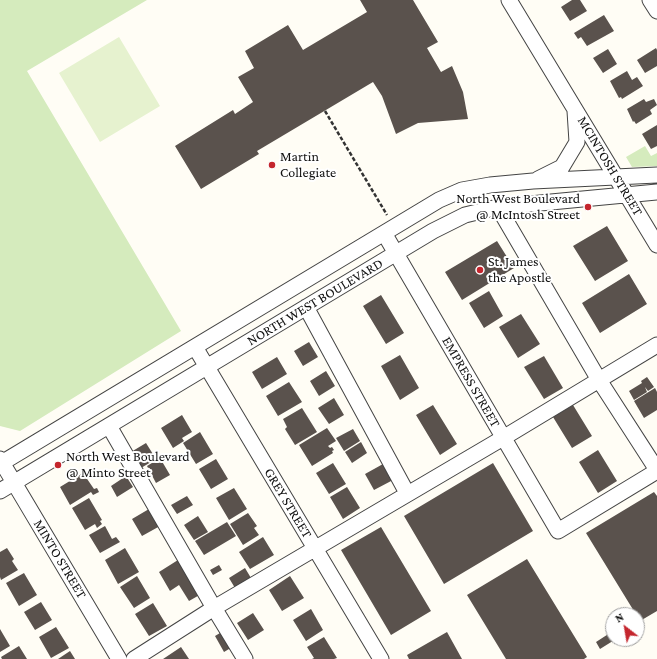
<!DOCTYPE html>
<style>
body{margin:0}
#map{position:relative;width:657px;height:659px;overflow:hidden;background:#fffdf5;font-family:"Crimson Pro",serif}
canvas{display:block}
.north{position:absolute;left:605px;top:607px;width:40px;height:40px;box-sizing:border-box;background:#fff;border:1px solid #a0a0a0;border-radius:50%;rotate:329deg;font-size:11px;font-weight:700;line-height:16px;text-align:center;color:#111}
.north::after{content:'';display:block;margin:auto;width:14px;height:18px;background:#c4262e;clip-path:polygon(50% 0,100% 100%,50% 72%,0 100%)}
</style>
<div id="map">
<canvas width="657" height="659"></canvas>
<div class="north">N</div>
</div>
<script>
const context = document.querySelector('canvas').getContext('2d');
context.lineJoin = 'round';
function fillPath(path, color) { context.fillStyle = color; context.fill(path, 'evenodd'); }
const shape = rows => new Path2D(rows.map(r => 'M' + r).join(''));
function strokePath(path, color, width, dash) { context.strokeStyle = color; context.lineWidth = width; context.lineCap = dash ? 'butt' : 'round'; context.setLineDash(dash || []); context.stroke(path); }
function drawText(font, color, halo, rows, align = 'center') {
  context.font = font + ' "Crimson Pro",serif'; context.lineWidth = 4; context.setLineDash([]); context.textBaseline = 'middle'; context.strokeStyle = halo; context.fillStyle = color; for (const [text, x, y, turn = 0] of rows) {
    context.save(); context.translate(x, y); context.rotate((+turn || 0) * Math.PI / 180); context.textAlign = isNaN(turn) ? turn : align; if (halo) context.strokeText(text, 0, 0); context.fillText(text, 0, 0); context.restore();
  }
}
fillPath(shape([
 [0,0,147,0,27,71,181,331,20,431,0,426],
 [645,146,651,156,657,153,657,166,632,167,626,157]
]), '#d5ebbd');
fillPath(shape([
 [119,37,160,106,100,142,59,73]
]), '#e6f2cf');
fillPath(shape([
 [360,0,413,0,438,42,427,48,441,72,452,66,463,92,468,119,418,123,396,134,382,96,373,82,257,151,259,154,201,189,175,146,233,110,235,114,253,102,238,77,254,68,245,51,288,25,303,50,367,12],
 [572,0,580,0,587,11,570,21,561,7],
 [604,15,614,31,587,46,581,37,578,39,574,33],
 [656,48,657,50,657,66,645,73,637,60],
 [608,49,617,64,603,73,593,58],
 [627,71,632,80,637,77,643,86,622,99,621,97,619,98,610,81],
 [644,99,646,102,654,99,657,105,650,110,652,114,636,124,634,121,633,122,627,109],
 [657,125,657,146,651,149,642,134],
 [607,226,628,261,595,281,573,246],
 [497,241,514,268,462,300,445,272],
 [629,274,647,304,600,333,582,303],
 [489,291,503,316,484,328,469,303],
 [381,295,404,333,386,344,363,306],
 [521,314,540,344,518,358,499,327],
 [309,342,318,357,303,366,294,351],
 [400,355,419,388,400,400,381,366],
 [544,356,563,388,544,399,524,367],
 [277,357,287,374,262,389,252,372],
 [326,371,335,386,319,396,310,381],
 [647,377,654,387,648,391,645,387,647,392,634,400,629,391,642,383,641,381],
 [289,382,302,402,278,416,266,396],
 [655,388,657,392,657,410,644,418,634,401],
 [334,398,344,415,329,424,318,408],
 [433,405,457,444,440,455,416,415],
 [573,405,592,436,572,448,553,417],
 [302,408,317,432,295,445,285,429,287,427,283,419],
 [182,415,192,432,182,438,184,441,173,448,161,428],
 [327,428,336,441,328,446,330,448,332,447,334,450,332,451,333,453,312,466,299,445],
 [353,429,360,441,344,451,336,438],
 [200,432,213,454,196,464,183,443],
 [361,442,367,453,352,463,345,452],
 [146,443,156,459,141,468,131,452],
 [598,450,617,481,598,493,579,462],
 [160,458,170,475,156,483,147,466],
 [216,459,228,479,211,489,199,469],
 [333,463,346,484,329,494,316,473],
 [493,463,533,531,444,584,404,516],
 [383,464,393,480,374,490,365,474],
 [83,473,94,489,97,488,99,492,93,495,91,492,70,505,60,487],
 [126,476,133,487,117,497,111,486],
 [347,487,360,508,343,519,330,497],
 [234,488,247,509,229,520,216,498],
 [654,492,657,496,657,611,640,621,586,533],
 [187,496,193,505,177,514,171,505],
 [89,498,102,520,100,521,102,524,97,528,95,524,85,530,72,508],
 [149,509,160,526,142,536,132,519],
 [248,513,257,526,254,528,259,535,243,545,230,524],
 [198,516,208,532,194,540,184,525],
 [227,522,236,536,204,555,195,541],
 [105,526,112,539,116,537,120,542,100,553,89,535],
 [381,527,431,611,391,635,341,550],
 [263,537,274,555,250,569,239,552],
 [7,548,14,559,12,561,18,570,1,580,0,577,0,552],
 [125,548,139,572,118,584,105,560],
 [527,559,587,657,584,659,506,659,467,595],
 [178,560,203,593,189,601,179,585,170,591,159,572],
 [219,565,222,570,213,575,210,570],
 [245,568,251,578,235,588,229,578],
 [24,573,37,595,19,606,6,583],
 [137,576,150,598,134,608,120,587],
 [290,576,304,598,282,611,269,590],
 [41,602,52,620,35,630,24,612],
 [153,603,167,626,149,636,135,614],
 [311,609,323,630,306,641,293,620],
 [253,613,264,630,248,640,237,623],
 [56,627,69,648,51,658,39,637],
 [0,629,10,646,0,652],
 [225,630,234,646,224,652,215,636],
 [613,631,613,639,616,639,600,649,596,642],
 [447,632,462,659,409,659,407,655],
 [324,637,337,658,334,659,312,659,314,658,307,647],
 [19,646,27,659,2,659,1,657],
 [181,647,189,659,163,659],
 [70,651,75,659,58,659]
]), '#5a524d');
const minor = shape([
 [509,0,657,245],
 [650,0,657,11],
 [538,179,562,167,577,142,575,111],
 [498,207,599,380,657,470],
 [384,233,558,531,657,471],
 [306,307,407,493],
 [195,347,381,659],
 [109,426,214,608,245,659],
 [0,459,119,659],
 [0,464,439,200,462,190,490,185,533,181,657,175],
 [0,491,433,231,465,215,498,207,657,192],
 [134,659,214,608,503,438,657,345]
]);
strokePath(minor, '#444', 17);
strokePath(shape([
 [325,111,387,215]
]), '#333', 2.5, [4, 2]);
strokePath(minor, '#fff', 15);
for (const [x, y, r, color] of [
 [272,165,4,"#c4262e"],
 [588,207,4,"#c4262e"],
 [480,270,4,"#c4262e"],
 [58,465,4,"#c4262e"]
]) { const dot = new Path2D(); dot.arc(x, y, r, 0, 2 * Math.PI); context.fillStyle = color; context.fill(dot); strokePath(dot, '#fff', 1.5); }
drawText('14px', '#111', '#fff', [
 ["Martin",280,157],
 ["Collegiate",280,173],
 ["North West Boulevard",580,199,"right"],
 ["@ McIntosh Street",580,215,"right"],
 ["St. James",488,262],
 ["the Apostle",488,278],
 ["North West Boulevard",66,457],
 ["@ Minto Street",66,473]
], 'left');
drawText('14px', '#111', '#fff', [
 ["MCINTOSH STREET",610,166,59],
 ["NORTH WEST BOULEVARD",315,302,-31],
 ["EMPRESS STREET",471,382,60],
 ["GREY STREET",288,503,59],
 ["MINTO STREET",60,559,59]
]);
</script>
